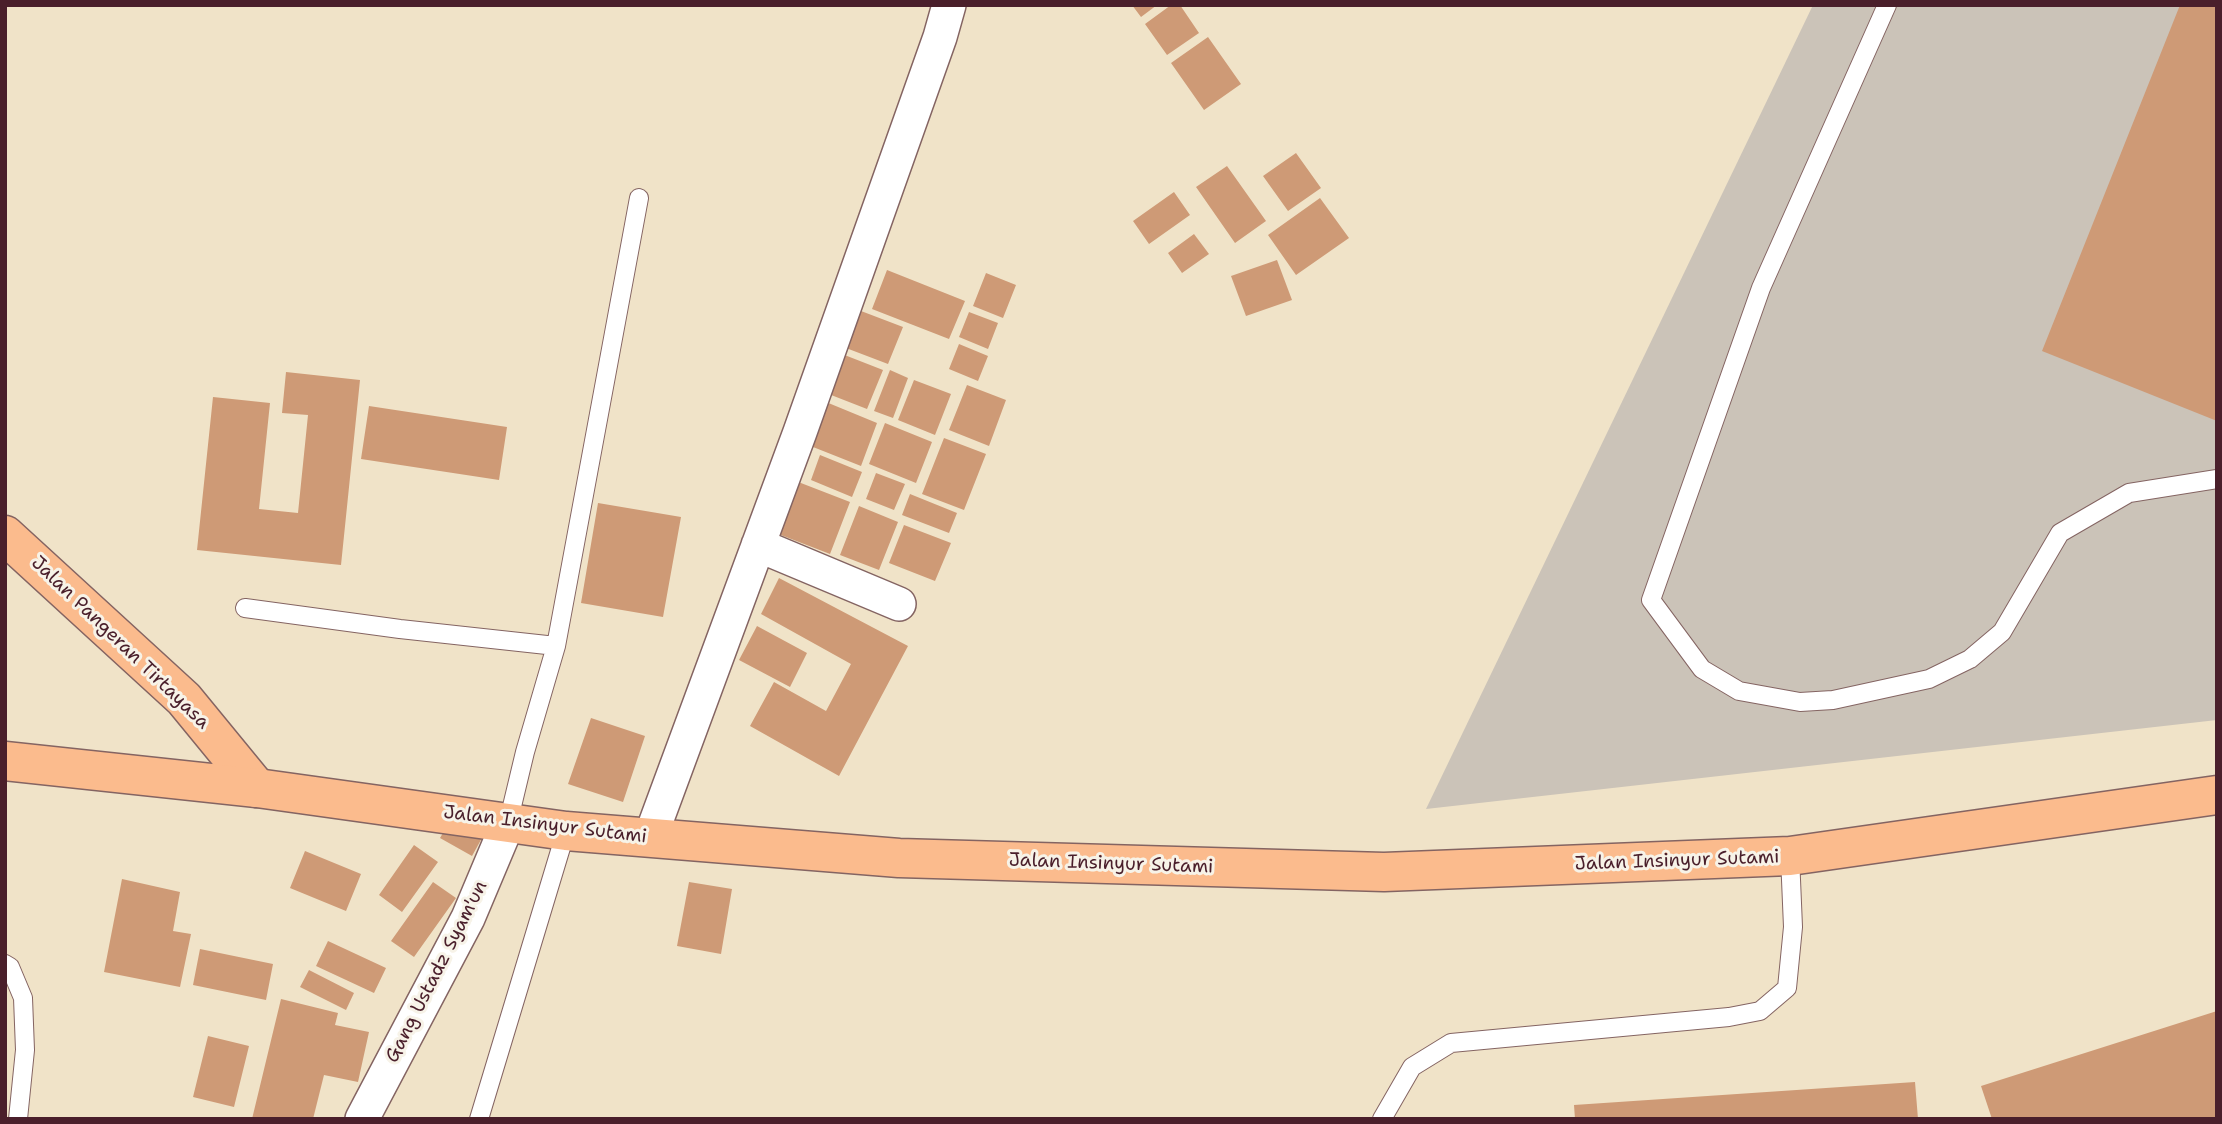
<!DOCTYPE html>
<style>
body{margin:0}
#map{position:relative;width:2222px;height:1124px;overflow:hidden;background:#f0e3c8;font-family:"Shantell Sans",sans-serif}
canvas{display:block}
.frame{position:absolute;inset:0;border:7px solid #4a1f2b;pointer-events:none}
</style>
<div id="map">
<canvas width="2222" height="1124"></canvas>
<div class="frame"></div>
</div>
<script>
const context = document.querySelector('canvas').getContext('2d');
context.lineJoin = 'round';
function fillPath(path, color) { context.fillStyle = color; context.fill(path, 'evenodd'); }
const shape = rows => new Path2D(rows.map(r => 'M' + r).join(''));
function strokePath(path, color, width, dash) { context.strokeStyle = color; context.lineWidth = width; context.lineCap = dash ? 'butt' : 'round'; context.setLineDash(dash || []); context.stroke(path); }
function drawText(font, color, halo, rows, align = 'center') {
  context.font = font + ' "Shantell Sans",sans-serif'; context.lineWidth = 6; context.setLineDash([]); context.textBaseline = 'middle'; context.strokeStyle = halo; context.fillStyle = color; for (const [text, x, y, turn = 0] of rows) {
    context.save(); context.translate(x, y); context.rotate((+turn || 0) * Math.PI / 180); context.textAlign = isNaN(turn) ? turn : align; if (halo) context.strokeText(text, 0, 0); context.fillText(text, 0, 0); context.restore();
  }
}
fillPath(shape([
 [1813,5,2217,5,2217,720,1426,809]
]), '#cbc3b8');
fillPath(shape([
 [1132,5,1157,5,1141,17],
 [1171,5,1180,5,1199,33,1167,55,1145,24],
 [2180,5,2217,5,2217,421,2042,351],
 [1208,37,1241,84,1204,110,1171,63],
 [1296,153,1321,188,1288,211,1263,176],
 [1227,166,1266,221,1235,243,1196,187],
 [1174,192,1190,215,1149,244,1133,221],
 [1320,198,1349,238,1296,275,1268,235],
 [1194,234,1209,254,1182,273,1168,253],
 [1277,260,1292,300,1246,316,1231,276],
 [887,270,965,301,949,339,872,309],
 [986,273,1016,285,1003,318,973,306],
 [861,311,903,327,888,364,846,348],
 [969,312,998,323,988,349,959,337],
 [959,344,988,356,978,381,949,369],
 [842,354,883,370,867,409,826,393],
 [890,370,908,378,893,418,874,411],
 [286,372,360,380,341,565,197,550,213,397,270,403,259,509,298,513,308,415,282,413],
 [914,380,951,394,935,435,898,420],
 [967,385,1006,400,989,446,949,430],
 [826,402,877,423,861,466,808,445],
 [369,406,507,427,499,480,361,459],
 [885,423,932,442,916,483,869,464],
 [944,438,986,454,964,510,922,494],
 [820,455,862,472,852,497,811,480],
 [876,473,905,484,894,510,866,499],
 [788,478,850,502,830,554,768,530],
 [910,494,957,513,949,533,902,515],
 [598,503,681,517,663,617,581,603],
 [859,506,898,522,879,570,840,555],
 [904,525,951,543,935,581,889,563],
 [779,578,908,646,839,776,750,726,774,682,826,711,851,664,761,614],
 [757,626,807,653,790,687,739,660],
 [591,718,645,736,623,802,568,784],
 [450,821,482,838,472,856,440,838],
 [414,845,438,862,402,912,379,895],
 [305,851,361,874,346,911,290,888],
 [122,879,180,892,173,931,191,934,180,987,104,972],
 [433,882,456,898,414,957,391,941],
 [689,882,732,889,721,954,677,946],
 [328,941,386,968,374,993,316,966],
 [200,949,273,964,266,1000,193,985],
 [309,970,354,993,346,1010,300,987],
 [281,999,338,1013,335,1025,369,1032,358,1082,324,1075,313,1119,252,1119],
 [2217,1011,2217,1119,1992,1119,1981,1086],
 [208,1036,249,1046,234,1107,193,1097],
 [1915,1082,1918,1119,1575,1119,1574,1105]
]), '#ce9a76');
const lane = shape([
 [1887,5,1761,288,1651,600,1702,669,1739,691,1800,702,1833,700,1929,679,1970,659,2002,632,2060,533,2129,493,2217,479],
 [245,608,400,629,556,646],
 [508,823,525,752,556,646,639,198],
 [5,964,10,967,23,998,25,1050,18,1119],
 [479,1119,566,831],
 [1382,1119,1412,1067,1451,1043,1729,1017,1760,1011,1787,988,1793,927,1790,856]
]);
const street = shape([
 [758,545,899,604],
 [650,838,800,432,940,37,949,5],
 [362,1119,468,918,508,823]
]);
const primary = shape([
 [5,535,184,699,257,788]
]);
const highway = shape([
 [5,761,257,788,566,831,899,858,1384,872,1790,856,2217,795]
]);
strokePath(lane, '#846462', 20);
strokePath(street, '#846462', 36);
strokePath(primary, '#846462', 41);
strokePath(highway, '#846462', 41);
strokePath(lane, '#fff', 18);
strokePath(street, '#fff', 33);
strokePath(primary, '#fbbb8d', 38);
strokePath(highway, '#fbbb8d', 38);
drawText('19px', '#4a1f2b', '#f7f3e8', [
 ["Jalan Pangeran Tirtayasa",120,643,44],
 ["Jalan Insinyur Sutami",545,825,7],
 ["Jalan Insinyur Sutami",1677,861,-2],
 ["Jalan Insinyur Sutami",1111,864,2],
 ["Gang Ustadz Syam'un",437,972,-63]
]);
</script>
